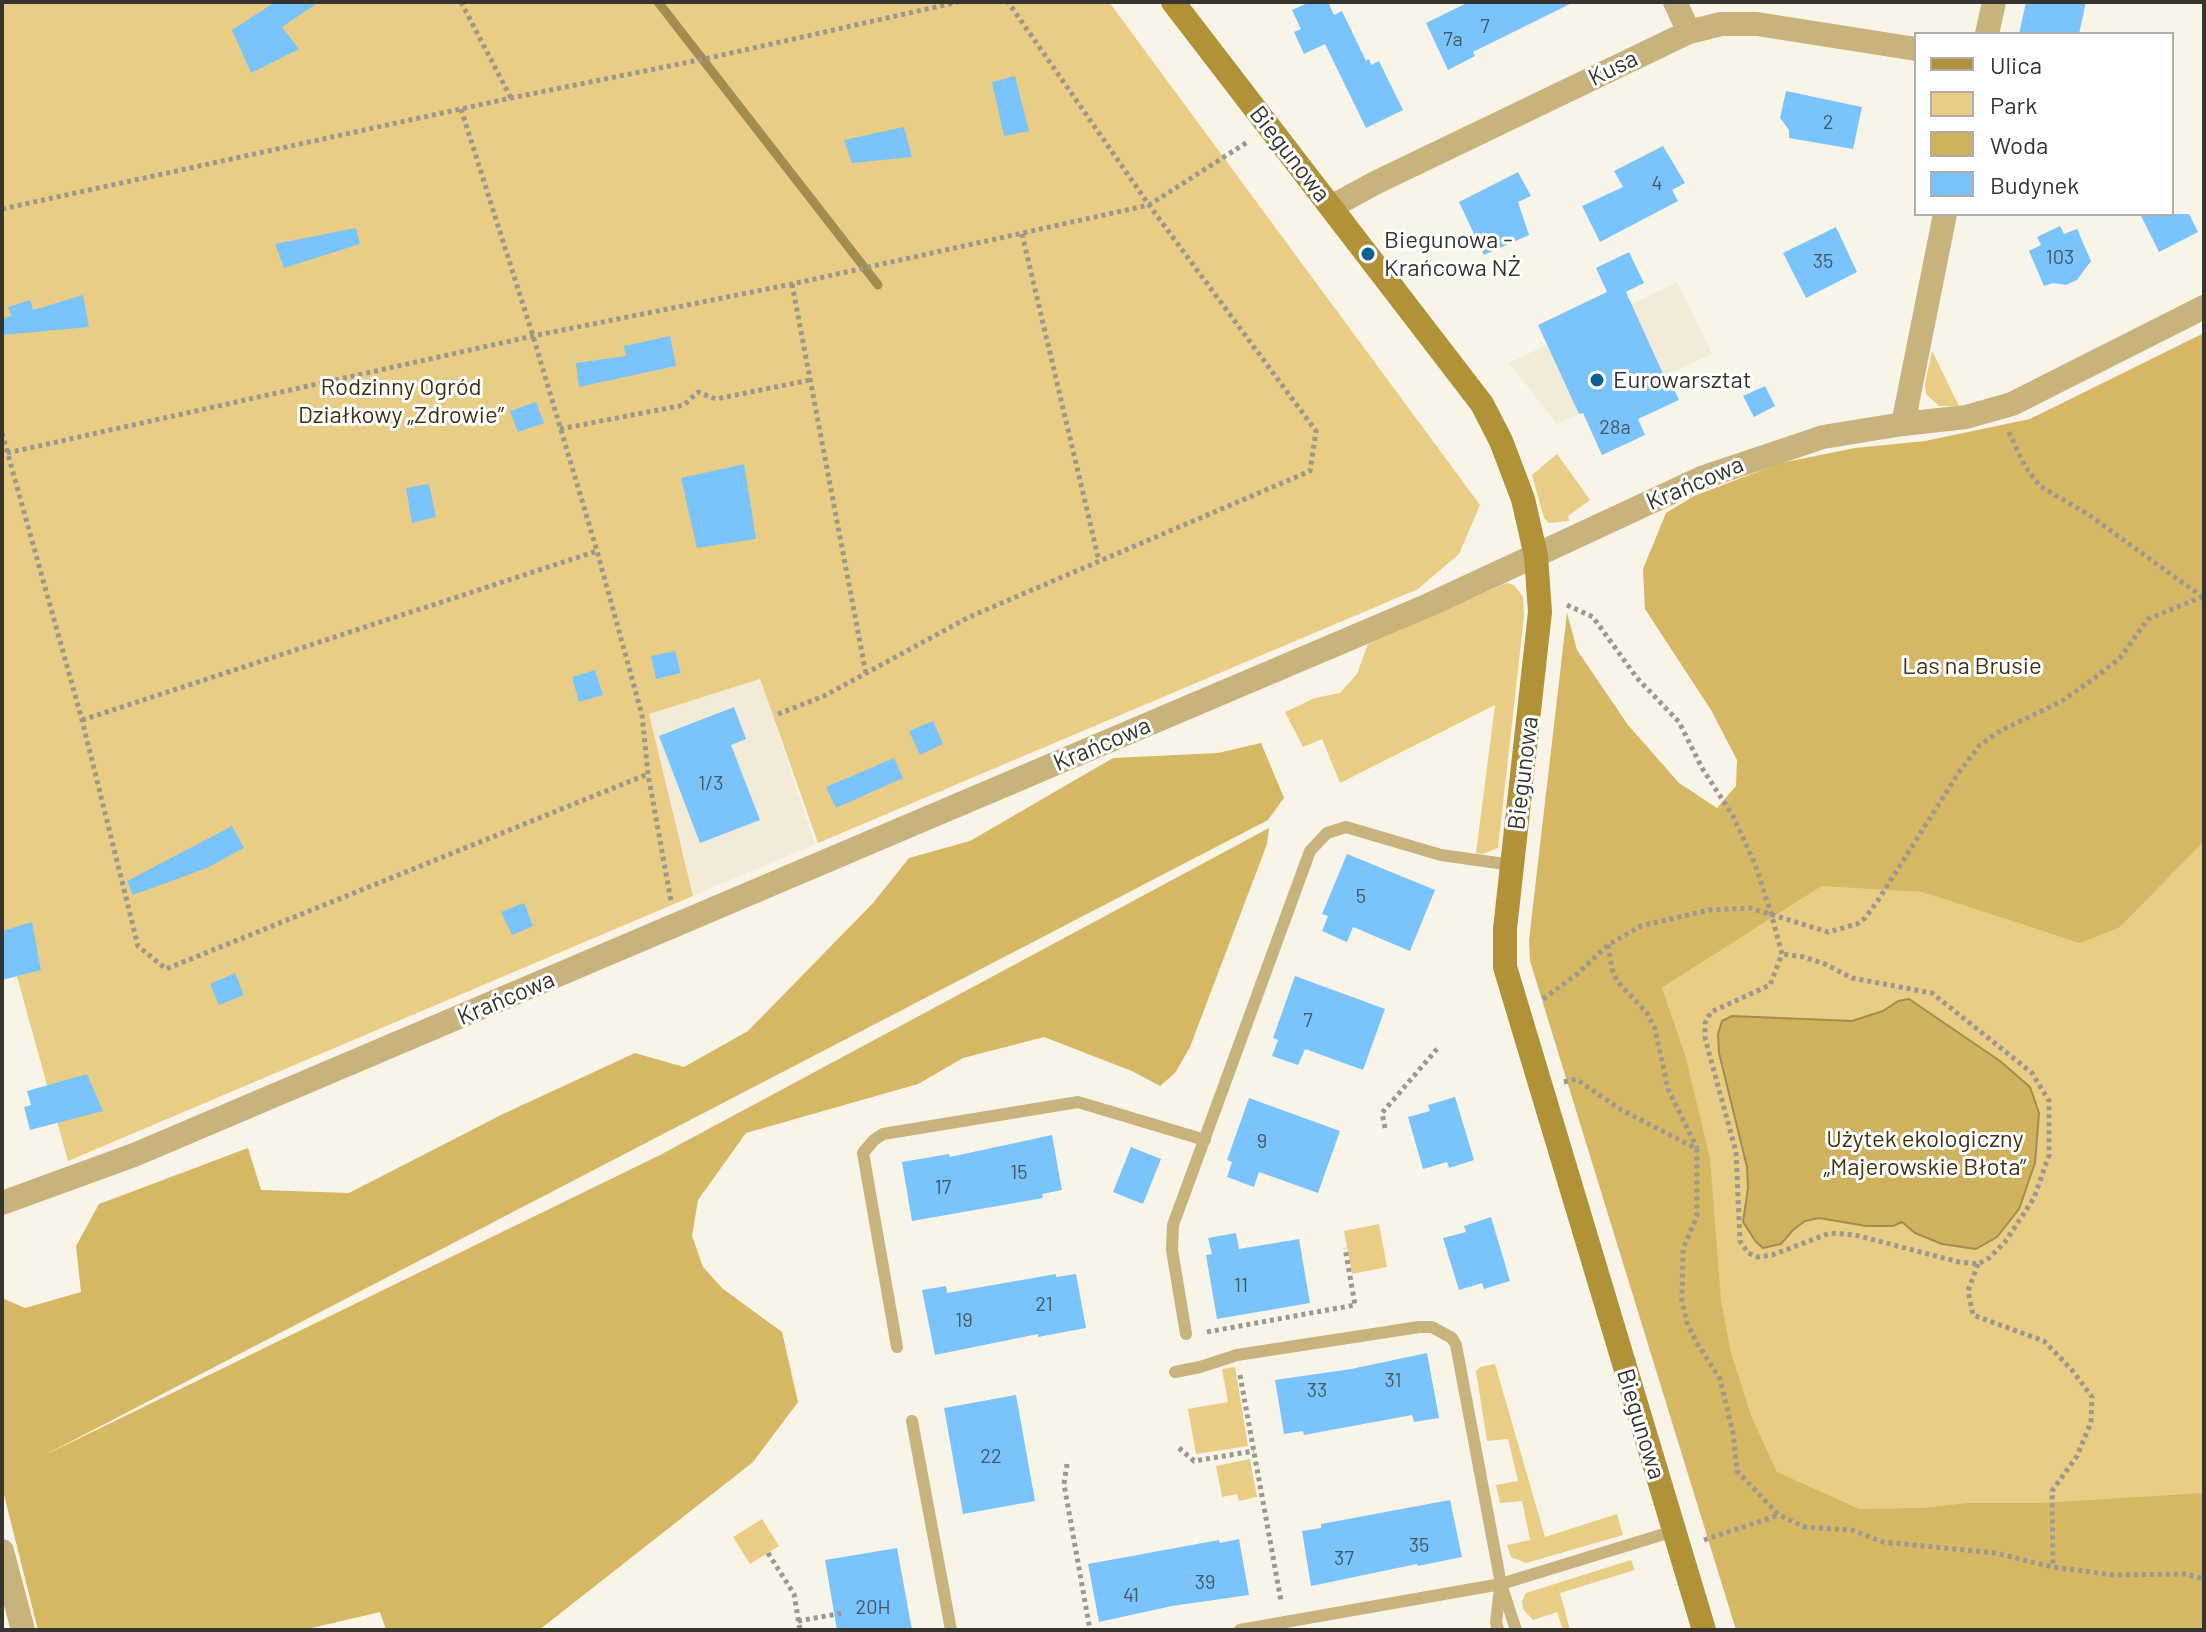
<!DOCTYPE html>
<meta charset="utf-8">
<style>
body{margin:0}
#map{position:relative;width:2206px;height:1632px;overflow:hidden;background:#f9f4e8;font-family:Barlow,sans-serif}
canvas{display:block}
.frame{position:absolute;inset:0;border:4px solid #35342f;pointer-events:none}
.legend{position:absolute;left:1914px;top:32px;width:260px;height:184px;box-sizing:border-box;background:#fff;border:2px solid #aeaeac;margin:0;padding:10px 14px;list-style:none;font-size:24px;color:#35342f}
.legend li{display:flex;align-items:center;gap:16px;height:40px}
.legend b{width:40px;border:2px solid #aeaeac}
</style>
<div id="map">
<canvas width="2206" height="1632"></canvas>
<div class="frame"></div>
<ul class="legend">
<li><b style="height:10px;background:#b29236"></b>Ulica</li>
<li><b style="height:22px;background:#e9cd84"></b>Park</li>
<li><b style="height:22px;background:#d0b15d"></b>Woda</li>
<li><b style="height:22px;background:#7ac4fd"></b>Budynek</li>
</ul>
</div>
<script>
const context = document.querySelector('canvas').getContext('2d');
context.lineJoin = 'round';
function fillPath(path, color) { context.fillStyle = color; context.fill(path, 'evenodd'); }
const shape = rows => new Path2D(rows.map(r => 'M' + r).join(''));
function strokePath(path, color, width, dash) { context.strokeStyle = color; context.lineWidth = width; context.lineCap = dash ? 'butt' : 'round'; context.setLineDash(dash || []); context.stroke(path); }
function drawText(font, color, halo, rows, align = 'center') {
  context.font = font + ' Barlow,sans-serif'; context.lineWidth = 6; context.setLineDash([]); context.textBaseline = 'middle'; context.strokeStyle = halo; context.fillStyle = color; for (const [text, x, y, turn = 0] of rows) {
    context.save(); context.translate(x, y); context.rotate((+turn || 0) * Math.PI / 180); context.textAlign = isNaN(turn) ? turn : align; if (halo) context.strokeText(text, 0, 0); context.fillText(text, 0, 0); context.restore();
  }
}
fillPath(shape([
 [1677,282,1712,354,1557,424,1509,363],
 [760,679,815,844,693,896,648,714]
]), '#f2ebd7');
fillPath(shape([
 [2,2,1109,2,1480,505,1459,554,1418,589,818,843,760,679,649,714,693,896,68,1161,2,922],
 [1932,351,1959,406,1939,406,1926,394,1925,384],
 [1557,454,1590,500,1568,516,1569,521,1549,523,1544,518,1532,475],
 [1506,583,1514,585,1523,597,1524,616,1498,848,1483,854,1476,853,1495,705,1340,783,1322,739,1303,747,1285,712,1315,698,1340,693,1357,674,1368,644],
 [2204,758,2204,1592,1757,1578,1662,988,1822,886],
 [1379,1224,1387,1267,1352,1274,1344,1231],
 [1495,1364,1545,1537,1617,1514,1623,1535,1526,1563,1511,1557,1507,1545,1530,1540,1522,1501,1500,1503,1496,1485,1518,1481,1508,1439,1487,1441,1476,1371,1480,1367],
 [1235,1367,1248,1446,1196,1454,1188,1409,1228,1402,1222,1369],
 [1250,1459,1257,1497,1239,1501,1237,1494,1222,1497,1216,1466],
 [762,1519,779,1546,750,1564,733,1537],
 [1631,1560,1635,1570,1560,1593,1570,1630,1563,1630,1557,1612,1533,1620,1523,1609,1522,1601,1526,1593]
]), '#e9cd84');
fillPath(shape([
 [2204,333,2204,841,2120,927,2080,943,1923,892,1822,886,1662,988,1685,1055,1710,1158,1721,1301,1731,1353,1752,1418,1777,1472,1859,1509,1922,1508,1969,1503,2041,1503,2204,1493,2204,1630,1736,1630,1530,961,1529,940,1567,613,1577,650,1628,725,1679,783,1717,808,1736,786,1737,760,1711,710,1645,609,1643,569,1666,513,1694,496,1781,463,1855,448,1925,441,2030,419],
 [1261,743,1284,798,1268,820,41,1457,660,1155,1269,828,1267,844,1190,1047,1175,1073,1160,1086,1132,1071,1044,1037,963,1058,918,1084,746,1133,698,1200,692,1236,703,1267,723,1289,782,1332,798,1402,753,1462,539,1630,386,1630,380,1612,303,1630,38,1630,2,1487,2,1298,25,1308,81,1292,76,1246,99,1204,248,1148,261,1190,349,1193,503,1114,635,1053,684,1067,748,1031,873,903,909,858,970,841,1113,758,1218,753]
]), '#d6b763');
const water = shape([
 [1909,999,2000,1061,2030,1087,2039,1113,2035,1163,2019,1209,1997,1237,1976,1249,1942,1244,1915,1233,1902,1222,1893,1226,1866,1226,1819,1218,1805,1221,1793,1230,1781,1244,1763,1248,1756,1242,1743,1222,1748,1188,1747,1167,1719,1053,1718,1034,1722,1021,1732,1016,1852,1021,1883,1011,1898,1001,1909,999]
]);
fillPath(water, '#d0b15d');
strokePath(water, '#a28c4f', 2);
strokePath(shape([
 [658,2,878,285]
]), '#a28c4f', 9);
fillPath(shape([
 [275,2,319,2,282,27,299,49,251,73,232,30],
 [1310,2,1328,2,1334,15,1342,11,1366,61,1369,59,1371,65,1379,61,1403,110,1366,128,1325,44,1304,54,1294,32,1301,29,1292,10],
 [1469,2,1574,2,1473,52,1475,56,1448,70,1426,23],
 [2026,2,2086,2,2079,34,2019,34],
 [1015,76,1029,131,1004,136,992,82],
 [1786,91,1862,107,1853,149,1789,138,1789,130,1780,118],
 [904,127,912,157,852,163,844,140],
 [1663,146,1685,183,1672,190,1678,201,1600,242,1582,206,1623,187,1614,171],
 [1518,172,1531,196,1518,202,1529,235,1484,255,1459,202],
 [2140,214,2189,214,2198,232,2159,252],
 [2060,226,2064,234,2077,229,2091,261,2077,280,2066,285,2053,283,2044,286,2029,251,2041,245,2037,237],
 [1836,227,1857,272,1806,298,1783,253],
 [356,228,360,244,284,268,275,244],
 [1629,252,1644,283,1626,292,1664,376,1667,374,1679,400,1638,419,1645,435,1602,455,1583,413,1579,414,1538,325,1607,292,1596,268],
 [83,295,89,327,2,335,2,319,11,316,8,307,30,300,33,310],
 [670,336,676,366,579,387,576,363,626,356,624,346],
 [1765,386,1775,406,1754,417,1743,396],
 [536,402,544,423,518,432,510,411],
 [744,464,756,539,697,548,681,478],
 [429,484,436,517,412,523,406,488],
 [675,651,681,673,656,679,651,656],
 [595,670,603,695,579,702,572,677],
 [734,707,746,739,731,745,760,820,700,843,659,736],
 [933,721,943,744,920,755,909,731],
 [894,758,903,778,836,808,826,787],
 [232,826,244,848,207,868,133,895,127,881],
 [1347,854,1435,890,1410,951,1353,927,1347,942,1322,931,1328,916,1322,914],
 [524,903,533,926,512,935,501,912],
 [32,922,41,970,2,980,2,931],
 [235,973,244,995,219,1005,210,984],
 [1295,976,1385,1009,1363,1070,1305,1049,1298,1065,1272,1056,1278,1040,1273,1038],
 [87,1074,103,1111,30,1130,24,1107,31,1105,27,1091],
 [1455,1097,1474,1160,1449,1168,1447,1162,1423,1169,1408,1117,1430,1111,1428,1105],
 [1249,1098,1340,1131,1318,1193,1259,1172,1254,1187,1227,1177,1232,1162,1227,1160],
 [1052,1135,1062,1190,1042,1194,1043,1198,912,1221,902,1162,949,1154,950,1157],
 [1131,1147,1161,1159,1143,1204,1113,1192],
 [1491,1217,1510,1281,1484,1289,1482,1283,1459,1290,1443,1238,1466,1232,1464,1226],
 [1236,1233,1239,1249,1299,1239,1310,1303,1217,1319,1206,1255,1212,1254,1208,1238],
 [1056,1274,1056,1277,1076,1274,1086,1328,1038,1337,1038,1334,935,1355,922,1290,946,1286,947,1293],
 [1427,1353,1439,1418,1414,1422,1412,1415,1304,1435,1303,1431,1284,1434,1275,1380,1351,1369],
 [1016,1395,1035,1501,963,1514,944,1408],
 [1450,1500,1462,1557,1418,1566,1417,1564,1311,1586,1302,1531,1321,1528,1321,1524],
 [1239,1539,1249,1595,1172,1606,1099,1622,1088,1564,1219,1540,1220,1543],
 [897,1548,912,1630,837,1630,825,1560]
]), '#7ac4fd');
strokePath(shape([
 [461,2,511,98],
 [461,109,533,336,597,551,642,715,648,774,671,901],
 [2,209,511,98,709,58,958,2],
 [1022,234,1099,561],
 [792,284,866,674],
 [560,429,684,405,698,392,716,399,810,380],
 [2009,432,2024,465,2040,486,2089,515,2201,596],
 [2,433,82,720,138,946,166,969,648,774],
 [7,453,533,336,792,284,1149,205,1249,141],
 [1567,605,1593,617,1637,678,1679,722,1702,768,1733,816,1755,864,1771,913,1782,954,1770,985,1711,1012,1705,1023,1705,1038,1736,1152,1740,1241,1748,1253,1758,1257,1772,1255,1830,1233,1855,1235,1959,1262,1978,1264,1989,1258,2005,1242,2034,1198,2049,1155,2049,1101,2032,1073,1932,993,1852,978,1825,964,1804,957,1782,954],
 [778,714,824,696,969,617,1310,471,1316,431,1149,205,1008,2],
 [82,720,597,551],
 [1608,945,1612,969,1617,981,1647,1013,1655,1029,1668,1089,1697,1148],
 [1543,999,1577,974,1608,945,1641,926,1709,910,1750,908,1828,932,1857,924,1865,918,1877,902,1959,772,1980,745,2002,730,2060,702,2092,680,2120,658,2148,619,2204,596],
 [1564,1082,1576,1079,1620,1109,1697,1149,1697,1216,1683,1249,1682,1301,1687,1323,1697,1343,1720,1379,1733,1433,1737,1471,1779,1515,1805,1527,1852,1530,1883,1542,1995,1553,2053,1567,2114,1575,2186,1574,2204,1579],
 [1385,1128,1382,1113,1437,1049],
 [1978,1264,1968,1291,1973,1315,2044,1341,2072,1370,2092,1397,2091,1422,2077,1456,2052,1491,2053,1567],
 [1207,1332,1355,1305,1345,1248],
 [1240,1375,1281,1601],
 [1179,1448,1194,1461,1254,1451],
 [1067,1464,1064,1484,1090,1630],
 [1704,1540,1779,1515],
 [768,1553,794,1594,800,1630],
 [798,1621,843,1613]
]), '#9b988f', 5, [4, 4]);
strokePath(shape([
 [1186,1334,1172,1250,1173,1225,1310,851,1327,833,1346,827,1441,855,1512,865],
 [897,1347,863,1153,874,1140,883,1134,1078,1102,1205,1140],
 [1175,1372,1200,1367,1237,1355,1419,1327,1432,1327,1452,1338,1456,1345,1501,1584,1516,1630],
 [912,1421,951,1630],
 [1240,1630,1501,1584,1674,1531],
 [1498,1630,1496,1622,1500,1588]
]), '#c8b37c', 12);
strokePath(shape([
 [1675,2,1689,32],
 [1987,34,1994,2],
 [1331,207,1375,183,1689,32,1721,24,1757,24,1916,49],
 [1903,424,1945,214],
 [2,1203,134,1155,1431,604,1704,477,1823,437,1903,424,1966,417,2012,404,2204,307],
 [2,1551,23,1630]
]), '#c8b37c', 24);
strokePath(shape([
 [1173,2,1482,404,1501,441,1523,499,1536,556,1540,612,1505,929,1505,967,1704,1630]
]), '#b29236', 24);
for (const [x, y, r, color] of [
 [1368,254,8,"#0f6092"],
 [1597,380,8,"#0f6092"]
]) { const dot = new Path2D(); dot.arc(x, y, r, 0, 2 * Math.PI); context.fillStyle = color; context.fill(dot); strokePath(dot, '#fff', 3); }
drawText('20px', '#465862', null, [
 ["7",1485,26],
 ["7a",1453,39],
 ["2",1828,122],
 ["4",1657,183],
 ["103",2060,257],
 ["35",1823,261],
 ["28a",1615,427],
 ["1/3",711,783],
 ["5",1361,896],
 ["7",1308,1020],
 ["9",1262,1141],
 ["15",1019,1172],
 ["17",943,1187],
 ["11",1241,1285],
 ["21",1044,1304],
 ["19",964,1320],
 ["31",1393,1380],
 ["33",1317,1390],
 ["22",991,1456],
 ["35",1419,1545],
 ["37",1344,1558],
 ["39",1205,1582],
 ["41",1131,1595],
 ["20H",873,1607]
]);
drawText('24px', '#35342f', '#fff', [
 ["Kusa",1613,68,-26],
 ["Biegunowa",1290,154,52],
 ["Krańcowa",1695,483,-23],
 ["Krańcowa",1102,744,-23],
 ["Biegunowa",1523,773,-83],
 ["Krańcowa",506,998,-23],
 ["Biegunowa",1641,1424,73]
]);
drawText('24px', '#35342f', '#fff', [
 ["Biegunowa -",1384,240],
 ["Krańcowa NŻ",1384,268],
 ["Eurowarsztat",1613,380]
], 'left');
drawText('24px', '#40330e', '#fff', [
 ["Rodzinny Ogród",401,387],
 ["Działkowy „Zdrowie”",401,415],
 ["Las na Brusie",1972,666],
 ["Użytek ekologiczny",1925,1139],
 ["„Majerowskie Błota”",1925,1167]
]);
</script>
